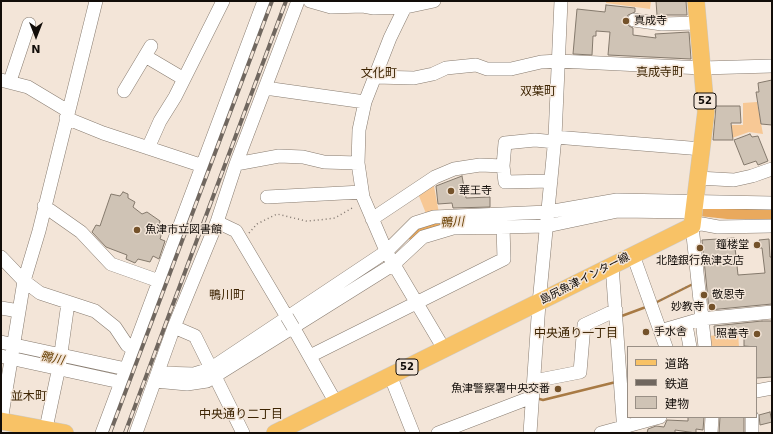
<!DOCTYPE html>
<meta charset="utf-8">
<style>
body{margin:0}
#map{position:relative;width:773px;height:434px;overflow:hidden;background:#f3e5d8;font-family:"DejaVu Sans","Noto Sans JP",sans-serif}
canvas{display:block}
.frame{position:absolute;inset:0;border:2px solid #120d09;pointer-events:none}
.legend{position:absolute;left:627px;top:346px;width:130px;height:72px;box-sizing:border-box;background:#f3e5d8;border:1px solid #998f85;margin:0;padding:5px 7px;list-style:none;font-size:12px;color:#120d09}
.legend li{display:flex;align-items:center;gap:8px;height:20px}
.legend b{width:20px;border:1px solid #998f85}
.north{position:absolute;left:16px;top:16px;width:40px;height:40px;-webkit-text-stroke:3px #f3e5d8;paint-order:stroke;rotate:180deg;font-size:11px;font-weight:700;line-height:16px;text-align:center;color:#120d09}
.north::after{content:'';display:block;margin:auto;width:14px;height:18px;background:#120d09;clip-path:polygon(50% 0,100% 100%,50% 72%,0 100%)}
</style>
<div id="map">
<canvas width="773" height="434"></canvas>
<div class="frame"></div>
<ul class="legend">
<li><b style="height:5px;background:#f8c266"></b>道路</li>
<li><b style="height:5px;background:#70675f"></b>鉄道</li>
<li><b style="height:11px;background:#cfc3b5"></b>建物</li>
</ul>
<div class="north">N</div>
</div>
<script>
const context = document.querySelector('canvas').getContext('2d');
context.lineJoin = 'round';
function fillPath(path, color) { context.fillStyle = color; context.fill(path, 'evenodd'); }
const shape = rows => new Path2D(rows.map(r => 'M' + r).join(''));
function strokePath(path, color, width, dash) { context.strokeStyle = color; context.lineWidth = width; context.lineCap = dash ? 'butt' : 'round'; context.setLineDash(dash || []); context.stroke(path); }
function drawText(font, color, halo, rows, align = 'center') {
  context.font = font + ' "DejaVu Sans","Noto Sans JP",sans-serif'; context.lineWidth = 3; context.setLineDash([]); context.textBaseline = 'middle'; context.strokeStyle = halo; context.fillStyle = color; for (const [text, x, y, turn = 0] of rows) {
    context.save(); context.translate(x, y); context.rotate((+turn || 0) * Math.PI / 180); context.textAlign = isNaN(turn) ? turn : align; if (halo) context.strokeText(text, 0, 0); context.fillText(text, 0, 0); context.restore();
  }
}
fillPath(shape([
 [606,1,651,1,650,9,606,3],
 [757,102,763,134,749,132,732,138,732,125,743,125,743,103],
 [433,181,439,213,427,216,417,191],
 [738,333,739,347,708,347,708,336]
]), '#f7c895');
strokePath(shape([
 [655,303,695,283],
 [619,317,646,307],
 [536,398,543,400,616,382]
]), '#a87a44', 2.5);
strokePath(shape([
 [681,206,728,211,772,211],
 [412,232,430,225,461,221]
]), '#e9a95d', 16);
const building = shape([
 [656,1,686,1,687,15,657,15,656,1],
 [606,5,635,8,635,12,628,15,626,19,629,26,633,28,633,35,656,38,655,34,689,32,691,59,608,55,610,32,596,31,596,36,593,36,592,55,573,54,577,9,605,12,606,5],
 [772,80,772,125,761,124,756,92,759,92,758,83,772,80],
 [716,106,740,106,741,123,731,123,733,140,713,140,716,106],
 [750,134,752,137,758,136,768,161,758,165,756,161,744,165,734,140,750,134],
 [462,176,466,198,490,197,490,207,453,208,452,203,438,204,436,186,462,176],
 [123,192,128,194,128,198,135,202,133,207,142,214,147,212,160,221,159,226,163,229,160,239,165,241,159,259,153,256,150,262,138,259,135,263,126,259,127,255,106,247,92,232,96,225,100,226,111,194,120,196,123,192],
 [734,238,738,275,765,273,762,248,759,248,759,240,769,239,770,257,772,257,772,304,709,310,702,240,734,238],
 [762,321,772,321,772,377,756,378,756,347,744,346,744,333,715,336,714,326,762,321],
 [770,412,772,422,760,425,759,415,770,412],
 [688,417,704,417,703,430,696,429,696,433,675,430,675,433,647,433,648,429,656,426,664,427,667,420,688,421,688,417],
 [720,417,744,417,744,433,719,433,720,417]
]);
fillPath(building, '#cfc3b5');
strokePath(building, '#84796c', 1);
const minor = shape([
 [310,1,331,7,363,6,374,8,406,7,434,1],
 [408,1,390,38,365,102,359,130,358,163,363,197,387,253,444,349],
 [634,20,662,24,698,23],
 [151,46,145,56,184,79],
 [375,77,414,78,433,74,446,68,476,65,487,69,511,69,541,62,559,61,702,68,772,66],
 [1,80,28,87,68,111],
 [10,81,29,24],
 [265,88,365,102],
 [124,91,145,56],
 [66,118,103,133,203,166],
 [555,137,702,149],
 [148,148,160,121,175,97,223,1],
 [236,164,279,156,303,157,324,162,358,163],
 [503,166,505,182,551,181],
 [698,178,734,180,752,176,772,169],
 [267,197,362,192],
 [44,206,81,232,111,264,159,281],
 [372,219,435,177,454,169,480,165,503,166,505,143,535,140,555,142],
 [217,222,236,231,287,317],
 [633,255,666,347],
 [1,257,24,281,40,293,95,311,115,327,127,345,133,349],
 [612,265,624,433],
 [1,308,19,311],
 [686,325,690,347],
 [174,327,195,336,243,433],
 [293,327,336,403],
 [660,331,701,319,772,312],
 [1,342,126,369],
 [705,347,692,226,702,224,718,227,772,226],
 [1,356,120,382],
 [310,356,504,259,503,227],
 [158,373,194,374,210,369,387,251,415,223,434,217,548,212,617,200,772,203],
 [390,375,413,433],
 [155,381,187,384,207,381,394,264,423,237,453,228,547,226,618,211,694,212],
 [534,381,580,372,584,325,616,310],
 [756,391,772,388],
 [1,421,24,281,39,231,96,1],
 [45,433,59,367,68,303],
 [102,433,264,1],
 [136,433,174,327,217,222,236,164,298,1],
 [438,433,532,397],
 [530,433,539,303,555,137,561,1],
 [601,433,660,417],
 [711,433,712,417],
 [752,433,752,417]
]);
const major = shape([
 [1,421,65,433],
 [275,433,692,226,706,112,696,1]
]);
strokePath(minor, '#887c70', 14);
strokePath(major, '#cbcac9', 18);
strokePath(shape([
 [249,233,257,224,277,214,306,221,319,220,335,218,354,207],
 [661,300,688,286]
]), '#827870', 1.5, [1, 3]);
strokePath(minor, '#fff', 13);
strokePath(major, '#f8c266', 17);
const rail = shape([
 [110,433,272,1],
 [125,433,286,1]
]);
strokePath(rail, '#70675f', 4);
strokePath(rail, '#f3e5d8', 2.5, [8]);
const minorBridge = shape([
 [287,317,293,327]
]);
strokePath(minorBridge, '#887c70', 14, []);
strokePath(minorBridge, '#fff', 13);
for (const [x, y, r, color] of [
 [626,21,4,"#74522a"],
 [451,191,4,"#74522a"],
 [137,230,4,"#74522a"],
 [757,245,4,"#74522a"],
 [700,248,4,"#74522a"],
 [704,295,4,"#74522a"],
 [712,307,4,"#74522a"],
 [646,332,4,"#74522a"],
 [757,334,4,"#74522a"],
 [558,389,4,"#74522a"]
]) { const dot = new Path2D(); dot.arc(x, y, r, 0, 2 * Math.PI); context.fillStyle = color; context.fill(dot); strokePath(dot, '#f3e5d8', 1.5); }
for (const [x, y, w] of [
 [705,101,22],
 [407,367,22]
]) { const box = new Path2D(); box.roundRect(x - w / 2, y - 8, w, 16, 3); context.fillStyle = '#f3e5d8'; context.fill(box); strokePath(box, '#120d09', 1); }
drawText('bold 10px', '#120d09', null, [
 ["52",705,101],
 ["52",407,367]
]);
drawText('11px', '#120d09', '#f3e5d8', [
 ["真成寺",634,21],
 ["華王寺",459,191],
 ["魚津市立図書館",145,230],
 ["鐘楼堂",749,245,"right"],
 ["北陸銀行魚津支店",700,261,"center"],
 ["敬恩寺",712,295],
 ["妙教寺",704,307,"right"],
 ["手水舎",654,332],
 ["照善寺",749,334,"right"],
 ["魚津警察署中央交番",550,389,"right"]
], 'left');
drawText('11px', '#120d09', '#f3e5d8', [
 ["島尻魚津インター線",585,279,-27]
]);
drawText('12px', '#3d2402', '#f3e5d8', [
 ["真成寺町",660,73],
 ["文化町",379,74],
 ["双葉町",538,92],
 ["鴨川町",227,296],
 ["中央通り一丁目",576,334],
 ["並木町",29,397],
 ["中央通り二丁目",241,415]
]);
drawText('italic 12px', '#673e00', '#f3e5d8', [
 ["鴨川",452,223,-3],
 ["鴨川",52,359,12]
]);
</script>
